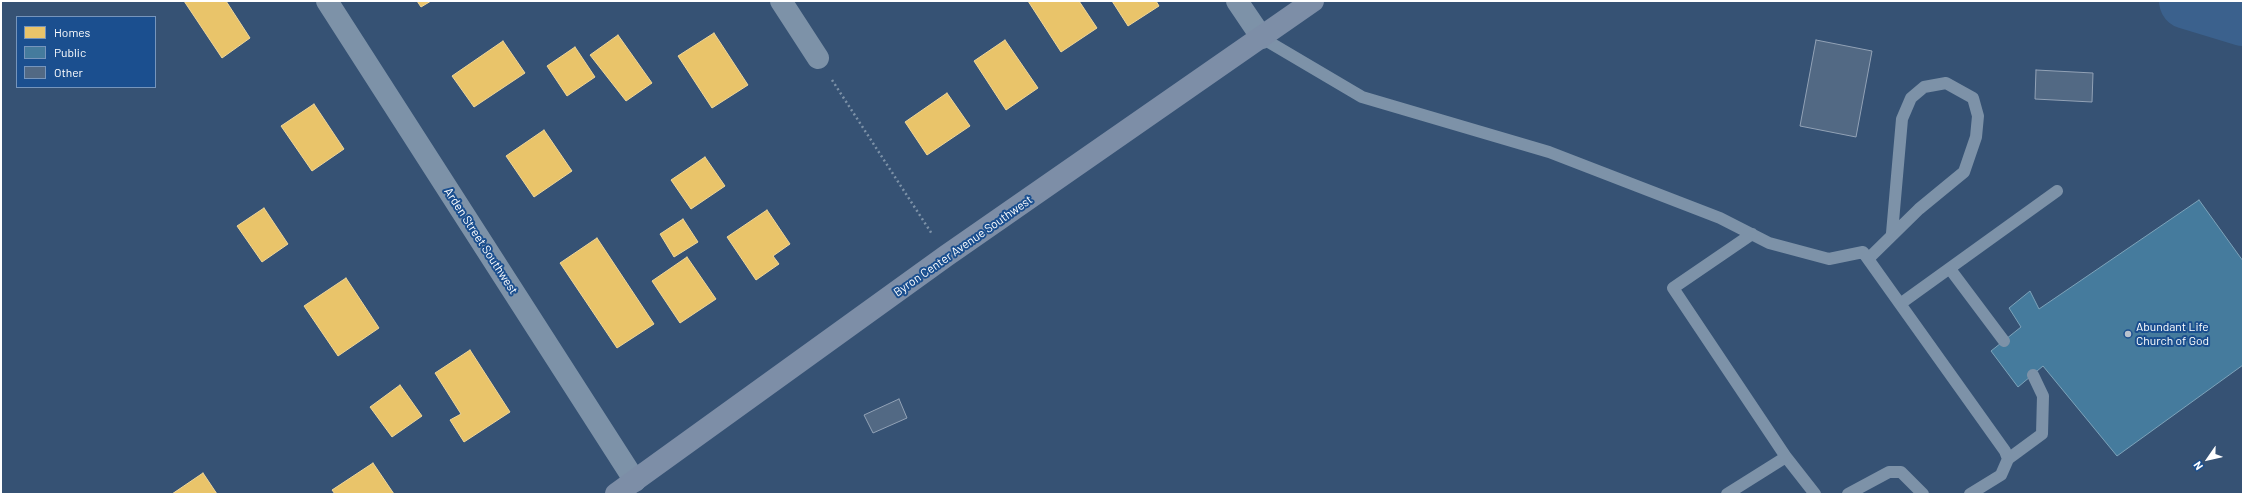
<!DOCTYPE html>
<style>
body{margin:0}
#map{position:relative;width:2244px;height:495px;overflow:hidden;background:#365274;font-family:Barlow,sans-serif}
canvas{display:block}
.frame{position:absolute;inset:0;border:2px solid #fff;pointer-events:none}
.legend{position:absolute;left:16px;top:16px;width:140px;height:72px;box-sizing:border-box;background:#1b4f8f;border:1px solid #7695bc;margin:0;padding:5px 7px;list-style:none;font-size:12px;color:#fff}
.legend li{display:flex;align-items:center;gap:8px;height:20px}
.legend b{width:20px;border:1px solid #7695bc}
.north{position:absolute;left:2188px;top:439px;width:40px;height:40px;-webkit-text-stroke:3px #1b4f8f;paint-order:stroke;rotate:236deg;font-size:11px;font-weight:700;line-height:16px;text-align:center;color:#fff}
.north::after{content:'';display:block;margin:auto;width:14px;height:18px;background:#fff;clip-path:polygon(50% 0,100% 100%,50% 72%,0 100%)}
</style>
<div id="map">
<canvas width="2244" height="495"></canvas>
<div class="frame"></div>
<ul class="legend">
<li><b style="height:11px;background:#e9c46a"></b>Homes</li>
<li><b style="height:11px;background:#457b9d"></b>Public</li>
<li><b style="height:11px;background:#526984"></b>Other</li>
</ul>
<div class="north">N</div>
</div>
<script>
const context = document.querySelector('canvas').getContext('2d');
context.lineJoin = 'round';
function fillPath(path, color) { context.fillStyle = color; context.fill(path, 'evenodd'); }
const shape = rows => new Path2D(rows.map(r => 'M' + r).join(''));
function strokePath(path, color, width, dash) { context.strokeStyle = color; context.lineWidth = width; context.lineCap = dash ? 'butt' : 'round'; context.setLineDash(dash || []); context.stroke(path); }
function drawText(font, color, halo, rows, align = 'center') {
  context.font = font + ' Barlow,sans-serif'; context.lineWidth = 4; context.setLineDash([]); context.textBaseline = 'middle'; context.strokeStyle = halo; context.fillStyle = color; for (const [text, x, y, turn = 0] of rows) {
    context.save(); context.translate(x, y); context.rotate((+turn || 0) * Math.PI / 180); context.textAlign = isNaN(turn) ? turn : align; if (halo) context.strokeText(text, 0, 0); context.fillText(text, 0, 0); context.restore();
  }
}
const homes = shape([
 [184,1,226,1,250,38,222,58,184,1],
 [417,1,431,1,421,7,417,1],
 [1028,1,1079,1,1097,28,1061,52,1028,1],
 [1112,1,1156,1,1159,6,1128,26,1112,1],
 [714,33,748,85,712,108,678,56,714,33],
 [618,35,652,83,626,101,590,55,618,35],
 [1005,40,1038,88,1006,110,974,61,1005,40],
 [503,41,525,73,474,107,452,76,503,41],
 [575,47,595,77,567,96,547,66,575,47],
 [947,93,970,126,927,155,905,122,947,93],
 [314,104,344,149,312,171,281,126,314,104],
 [544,130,572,171,534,197,506,156,544,130],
 [705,157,725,186,691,209,671,180,705,157],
 [264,208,288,244,262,262,237,226,264,208],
 [767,210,790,244,773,256,779,264,756,280,727,237,767,210],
 [683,219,698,242,674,257,660,234,683,219],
 [597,238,654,324,617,348,560,263,597,238],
 [687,257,716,299,680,323,652,281,687,257],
 [346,278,379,328,338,356,304,306,346,278],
 [470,350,510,412,464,442,450,420,461,414,435,373,470,350],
 [400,385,422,416,392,437,370,407,400,385],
 [373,463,394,494,335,494,332,490,373,463],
 [203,473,217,494,172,494,203,473]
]);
fillPath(homes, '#e9c46a');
strokePath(homes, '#f0d697', 1);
const public = shape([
 [2199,200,2243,261,2243,365,2117,456,2043,366,2018,387,1991,351,2021,327,2009,308,2030,291,2039,309,2199,200]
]);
fillPath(public, '#457b9d');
strokePath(public, '#7da3ba', 1);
strokePath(shape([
 [2187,1,2243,18]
]), '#3b618d', 56);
const building = shape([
 [1816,40,1872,51,1856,137,1800,126,1816,40],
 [2036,70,2093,73,2092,102,2035,99,2036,70],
 [899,399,907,418,873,433,864,415,899,399]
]);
fillPath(building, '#526984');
strokePath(building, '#92a2b6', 1);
strokePath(shape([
 [832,80,932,234]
]), '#7d92a8', 2.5, [2, 3]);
strokePath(shape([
 [1262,38,1362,97,1549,152,1720,218,1769,243,1829,259,1863,252,2005,451,2008,459,2001,475,1970,494],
 [1752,234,1673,288,1786,457,1815,494],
 [1868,259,1919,209,1964,172,1976,137,1978,116,1973,98,1946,83,1924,87,1911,98,1902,119,1892,233],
 [1950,269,2004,341],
 [1900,304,2057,191],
 [2008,459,2042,434,2043,396,2033,375],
 [1727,494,1786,457],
 [1848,494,1889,472,1901,472,1923,494]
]), '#7d92a8', 12);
strokePath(shape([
 [327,1,635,481],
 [781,1,818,58],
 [1237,1,1262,38]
]), '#7d92a8', 22);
strokePath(shape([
 [616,494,946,256,1313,1]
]), '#7d8ea7', 22);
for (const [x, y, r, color] of [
 [2128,334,4,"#b9c2ce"]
]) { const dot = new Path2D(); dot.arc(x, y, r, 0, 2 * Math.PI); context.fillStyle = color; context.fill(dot); strokePath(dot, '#1b4f8f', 1.5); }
drawText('12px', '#fff', '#1b4f8f', [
 ["Arden Street Southwest",481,241,57],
 ["Byron Center Avenue Southwest",963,246,-35]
]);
drawText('12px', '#fff', '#1b4f8f', [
 ["Abundant Life",2136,327],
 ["Church of God",2136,341]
], 'left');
</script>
